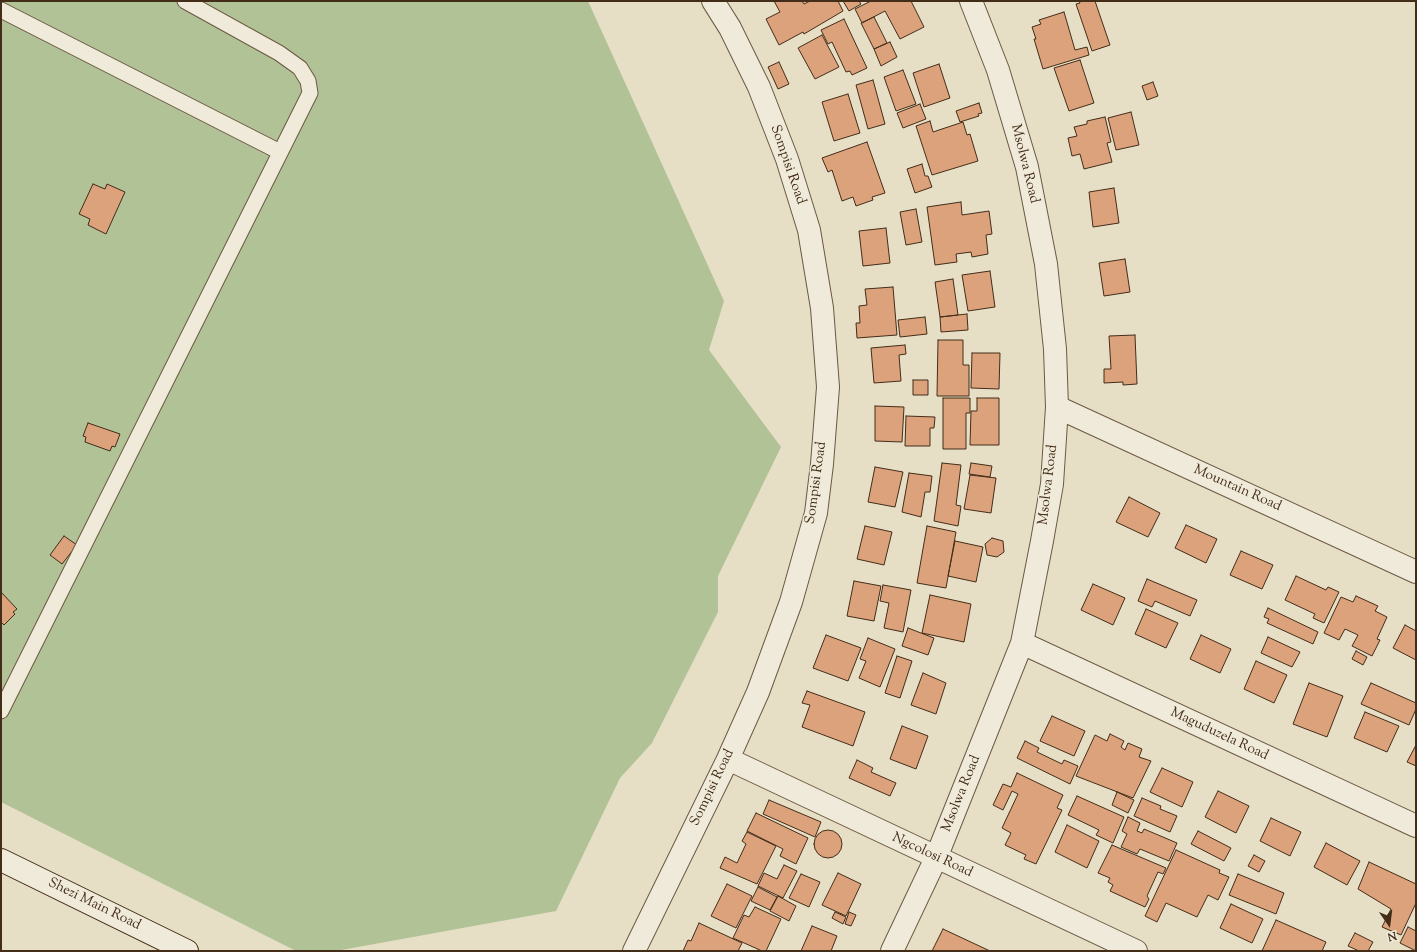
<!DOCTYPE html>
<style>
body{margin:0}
#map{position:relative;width:1417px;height:952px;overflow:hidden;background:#e6dfc5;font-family:"Sorts Mill Goudy",serif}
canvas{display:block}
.frame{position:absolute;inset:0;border:2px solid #432c18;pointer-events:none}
.north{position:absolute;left:1369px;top:904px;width:40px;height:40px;-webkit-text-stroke:3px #efead9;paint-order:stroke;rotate:166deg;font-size:11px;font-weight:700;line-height:16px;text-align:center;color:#432c18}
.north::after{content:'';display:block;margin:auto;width:14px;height:18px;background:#432c18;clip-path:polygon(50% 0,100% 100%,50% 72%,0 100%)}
</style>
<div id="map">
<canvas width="1417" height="952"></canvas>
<div class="frame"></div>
<div class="north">N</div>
</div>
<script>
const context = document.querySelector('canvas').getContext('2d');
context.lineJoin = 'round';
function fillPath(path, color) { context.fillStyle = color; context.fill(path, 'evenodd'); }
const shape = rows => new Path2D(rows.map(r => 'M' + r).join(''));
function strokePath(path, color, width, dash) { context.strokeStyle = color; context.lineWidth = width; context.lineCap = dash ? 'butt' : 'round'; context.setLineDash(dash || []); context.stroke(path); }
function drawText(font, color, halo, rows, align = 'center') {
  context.font = font + ' "Sorts Mill Goudy",serif'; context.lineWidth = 3; context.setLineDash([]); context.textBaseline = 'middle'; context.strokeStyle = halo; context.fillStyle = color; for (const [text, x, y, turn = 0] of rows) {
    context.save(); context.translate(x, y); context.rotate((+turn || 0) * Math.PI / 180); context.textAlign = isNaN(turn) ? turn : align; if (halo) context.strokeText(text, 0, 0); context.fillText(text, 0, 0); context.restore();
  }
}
fillPath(shape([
 [1,1,588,1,724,301,709,350,781,447,718,576,718,612,652,743,620,778,556,911,336,951,296,951,1,802]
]), '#b1c297');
const building = shape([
 [774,1,802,1,804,4,810,1,838,1,843,11,804,34,803,32,779,45,766,19,780,12,774,1],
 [843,1,859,1,861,4,849,11,843,1],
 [871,1,911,1,924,27,900,39,885,11,862,23,855,9,871,1],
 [1079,1,1095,1,1110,45,1092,51,1076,4,1080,3,1079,1],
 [1064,12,1075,50,1087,47,1089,55,1043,69,1034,39,1036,39,1032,27,1041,24,1039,20,1064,12],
 [874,17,887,43,874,49,861,23,874,17],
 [844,19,867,68,852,75,850,71,846,72,832,42,828,44,821,30,844,19],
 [822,35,839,67,815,79,798,48,822,35],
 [890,42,897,57,881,66,874,49,890,42],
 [1080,60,1094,103,1069,111,1054,68,1080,60],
 [779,62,789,84,778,89,768,67,779,62],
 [939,64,950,98,924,107,913,73,939,64],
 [903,70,916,104,896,111,884,77,903,70],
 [873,80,885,124,868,129,856,85,873,80],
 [1153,82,1158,96,1147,100,1142,86,1153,82],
 [848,94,860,133,834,141,822,102,848,94],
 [979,103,982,113,978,114,979,116,960,122,956,111,979,103],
 [920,104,926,119,903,128,897,113,920,104],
 [1131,112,1139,145,1116,150,1108,118,1131,112],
 [1105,117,1111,142,1107,143,1112,162,1084,169,1080,154,1072,156,1068,138,1077,136,1074,127,1087,124,1087,121,1105,117],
 [930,121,933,132,963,122,967,135,970,134,978,161,932,175,916,126,930,121],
 [867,142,885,193,872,197,873,200,856,206,853,197,842,201,832,170,828,172,822,158,867,142],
 [922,164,925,176,928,176,932,187,915,193,907,169,922,164],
 [93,184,105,189,107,184,125,192,106,234,88,225,90,219,79,214,93,184],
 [1114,188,1119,223,1093,227,1089,192,1114,188],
 [961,202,962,215,989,211,992,234,986,235,988,254,972,257,971,252,956,254,957,262,935,265,927,207,961,202],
 [916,209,922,242,906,245,900,212,916,209],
 [886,228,890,263,863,266,859,231,886,228],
 [1125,259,1130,292,1104,296,1099,263,1125,259],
 [990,271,995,307,968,311,962,275,990,271],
 [953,279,958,315,940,317,935,282,953,279],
 [893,287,897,335,857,338,856,323,860,323,859,306,867,305,865,289,893,287],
 [967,314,968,330,941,332,940,317,967,314],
 [925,317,927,334,900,337,898,320,925,317],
 [1135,335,1137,384,1123,385,1123,382,1104,383,1104,369,1111,369,1109,336,1135,335],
 [938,340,963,340,963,365,969,365,969,396,937,396,938,340],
 [905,345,906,354,899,355,901,381,874,383,871,348,905,345],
 [972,353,1000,353,999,389,971,388,972,353],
 [913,380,928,380,928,395,913,395,913,380],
 [943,398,970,398,970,413,966,413,966,449,943,449,943,398],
 [977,398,999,398,999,445,970,445,971,411,977,411,977,398],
 [875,406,904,407,902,442,875,441,875,406],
 [906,416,935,417,934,428,930,428,930,446,905,446,906,416],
 [88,423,120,434,115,447,112,446,110,451,85,442,86,437,83,436,88,423],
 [942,463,961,465,956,505,961,506,958,526,934,521,942,463],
 [971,463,992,466,990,477,969,474,971,463],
 [875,467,903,472,895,507,868,502,875,467],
 [909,473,932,476,930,492,925,492,921,517,902,512,909,473],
 [970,475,996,478,991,513,964,509,970,475],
 [1129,497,1160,513,1148,537,1116,522,1129,497],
 [1186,525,1217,539,1206,563,1175,548,1186,525],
 [865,526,892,532,884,565,857,559,865,526],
 [927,526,956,532,946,588,917,583,927,526],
 [64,536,77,545,62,564,50,555,64,536],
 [992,538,1003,541,1004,552,997,557,987,555,985,544,992,538],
 [955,541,983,547,976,582,948,576,955,541],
 [1241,551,1273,565,1262,589,1230,575,1241,551],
 [1296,576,1326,590,1328,587,1339,592,1324,623,1313,618,1315,614,1285,600,1296,576],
 [1147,579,1197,600,1190,616,1155,601,1152,607,1138,601,1147,579],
 [854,581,881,586,874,621,847,616,854,581],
 [1093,584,1125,598,1113,625,1081,610,1093,584],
 [883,585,911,590,903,632,884,628,889,603,880,601,883,585],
 [1,592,17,609,13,612,15,614,4,625,1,622,1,592],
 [930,595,971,604,964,642,922,633,930,595],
 [1356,596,1378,606,1375,611,1387,617,1377,639,1380,640,1372,656,1352,646,1358,635,1345,629,1339,640,1324,633,1341,597,1353,602,1356,596],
 [1268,608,1318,632,1313,644,1267,623,1269,619,1264,617,1268,608],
 [1146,609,1178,623,1166,648,1135,634,1146,609],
 [1405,625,1416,631,1416,660,1393,648,1405,625],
 [908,628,934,638,928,655,902,646,908,628],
 [826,635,861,648,848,681,813,668,826,635],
 [1201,635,1231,649,1220,673,1190,659,1201,635],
 [1268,637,1300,652,1292,667,1261,653,1268,637],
 [868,638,895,649,880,687,859,678,866,661,860,659,868,638],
 [1356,651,1367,657,1363,665,1352,659,1356,651],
 [897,656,912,661,900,698,885,693,897,656],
 [1256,661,1287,675,1274,703,1244,689,1256,661],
 [923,673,946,683,936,714,911,705,923,673],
 [1309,683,1343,696,1327,737,1293,724,1309,683],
 [1371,683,1416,703,1416,709,1409,725,1361,704,1371,683],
 [807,691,865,712,853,746,802,727,810,705,802,703,807,691],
 [1365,712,1399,726,1387,752,1354,738,1365,712],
 [1052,716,1085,731,1074,756,1040,741,1052,716],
 [902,726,928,736,916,769,890,759,902,726],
 [1110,734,1124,741,1121,747,1125,750,1128,743,1142,749,1139,757,1151,761,1133,798,1076,776,1095,735,1107,741,1110,734],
 [1025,741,1039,748,1037,752,1062,764,1064,760,1078,766,1070,784,1017,758,1025,741],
 [1416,745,1416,766,1407,762,1416,745],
 [857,760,873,768,871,772,896,783,890,796,849,778,857,760],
 [1162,768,1193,782,1182,807,1150,792,1162,768],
 [1017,773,1063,795,1057,808,1062,810,1036,864,1024,859,1026,855,1005,845,1011,833,1002,828,1018,794,1012,791,1003,810,993,805,1003,784,1011,787,1017,773],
 [1218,791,1249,806,1236,833,1205,817,1218,791],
 [1117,792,1134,800,1128,813,1112,805,1117,792],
 [1077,796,1124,817,1113,843,1096,835,1099,830,1068,815,1077,796],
 [1142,798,1161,806,1160,809,1177,816,1170,832,1134,816,1142,798],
 [769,800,821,822,815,837,763,814,769,800],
 [756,813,808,838,796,864,780,856,783,849,747,831,756,813],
 [1128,817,1140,823,1137,831,1142,833,1144,829,1177,843,1169,861,1140,849,1137,854,1121,847,1127,834,1122,831,1128,817],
 [1271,818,1301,832,1290,856,1260,841,1271,818],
 [1067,825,1099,841,1087,868,1055,852,1067,825],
 '814 844a14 14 0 1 1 28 0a14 14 0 1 1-28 0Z',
 [1198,831,1231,848,1224,861,1191,844,1198,831],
 [747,832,776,846,757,884,720,868,725,857,737,863,746,844,742,841,747,832],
 [1326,843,1360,861,1347,885,1314,867,1326,843],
 [1112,845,1166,868,1163,874,1158,872,1147,896,1149,899,1145,907,1110,891,1113,885,1108,882,1110,878,1098,873,1112,845],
 [1176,850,1220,870,1219,873,1229,877,1218,900,1208,895,1197,917,1166,903,1157,922,1145,916,1176,850],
 [1254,855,1265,861,1259,872,1248,866,1254,855],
 [1369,862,1416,884,1416,903,1401,935,1382,927,1391,909,1358,889,1369,862],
 [784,865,797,871,783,898,758,886,764,873,777,879,784,865],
 [838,873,861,884,846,916,822,905,838,873],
 [801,874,820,882,809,907,789,898,801,874],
 [1238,874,1284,893,1276,914,1229,895,1238,874],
 [727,884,752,896,736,928,711,916,727,884],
 [758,887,777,897,770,910,751,901,758,887],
 [778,896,796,906,789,921,770,911,778,896],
 [1231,904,1263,919,1252,943,1220,928,1231,904],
 [755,907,781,919,766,951,762,951,733,938,744,915,749,917,755,907],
 [835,912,846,917,843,924,832,918,835,912],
 [849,912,856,915,851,926,845,924,849,912],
 [1276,920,1326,942,1322,951,1262,951,1276,920],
 [699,923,742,943,738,951,683,951,688,940,691,941,699,923],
 [812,926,837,936,831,951,801,951,812,926],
 [1408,927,1416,931,1416,951,1400,943,1408,927],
 [943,929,990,951,932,951,943,929],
 [1355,933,1373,942,1368,951,1359,951,1348,946,1355,933]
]);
fillPath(building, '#dba27b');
strokePath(building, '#432c18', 1);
const lane = shape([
 [1,10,280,152],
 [1,711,310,93,308,81,300,68,279,53,185,1]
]);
const street = shape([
 [1057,407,1416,572],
 [1022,643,1416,826],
 [728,759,1136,951],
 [634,951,728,759,758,692,791,602,816,513,822,464,828,387,822,308,809,230,787,159,759,87,730,28,713,1],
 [892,951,936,858,1022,643,1042,541,1052,484,1057,407,1055,349,1046,264,1027,167,998,70,971,1]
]);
const secondary = shape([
 [1,860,187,951]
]);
strokePath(lane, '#6c5943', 17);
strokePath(street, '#6c5943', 24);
strokePath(secondary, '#432c18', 24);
strokePath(lane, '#efead9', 15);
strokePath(street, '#efead9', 22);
strokePath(secondary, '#efead9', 22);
drawText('14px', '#432c18', '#efead9', [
 ["Msolwa Road",1024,164,76],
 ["Sompisi Road",787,165,71],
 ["Sompisi Road",817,483,-82],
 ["Msolwa Road",1049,485,-83],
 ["Mountain Road",1237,489,24],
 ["Maguduzela Road",1219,735,25],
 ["Sompisi Road",713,788,-64],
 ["Msolwa Road",962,794,-68],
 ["Ngcolosi Road",932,856,25],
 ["Shezi Main Road",94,905,26]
]);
</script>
